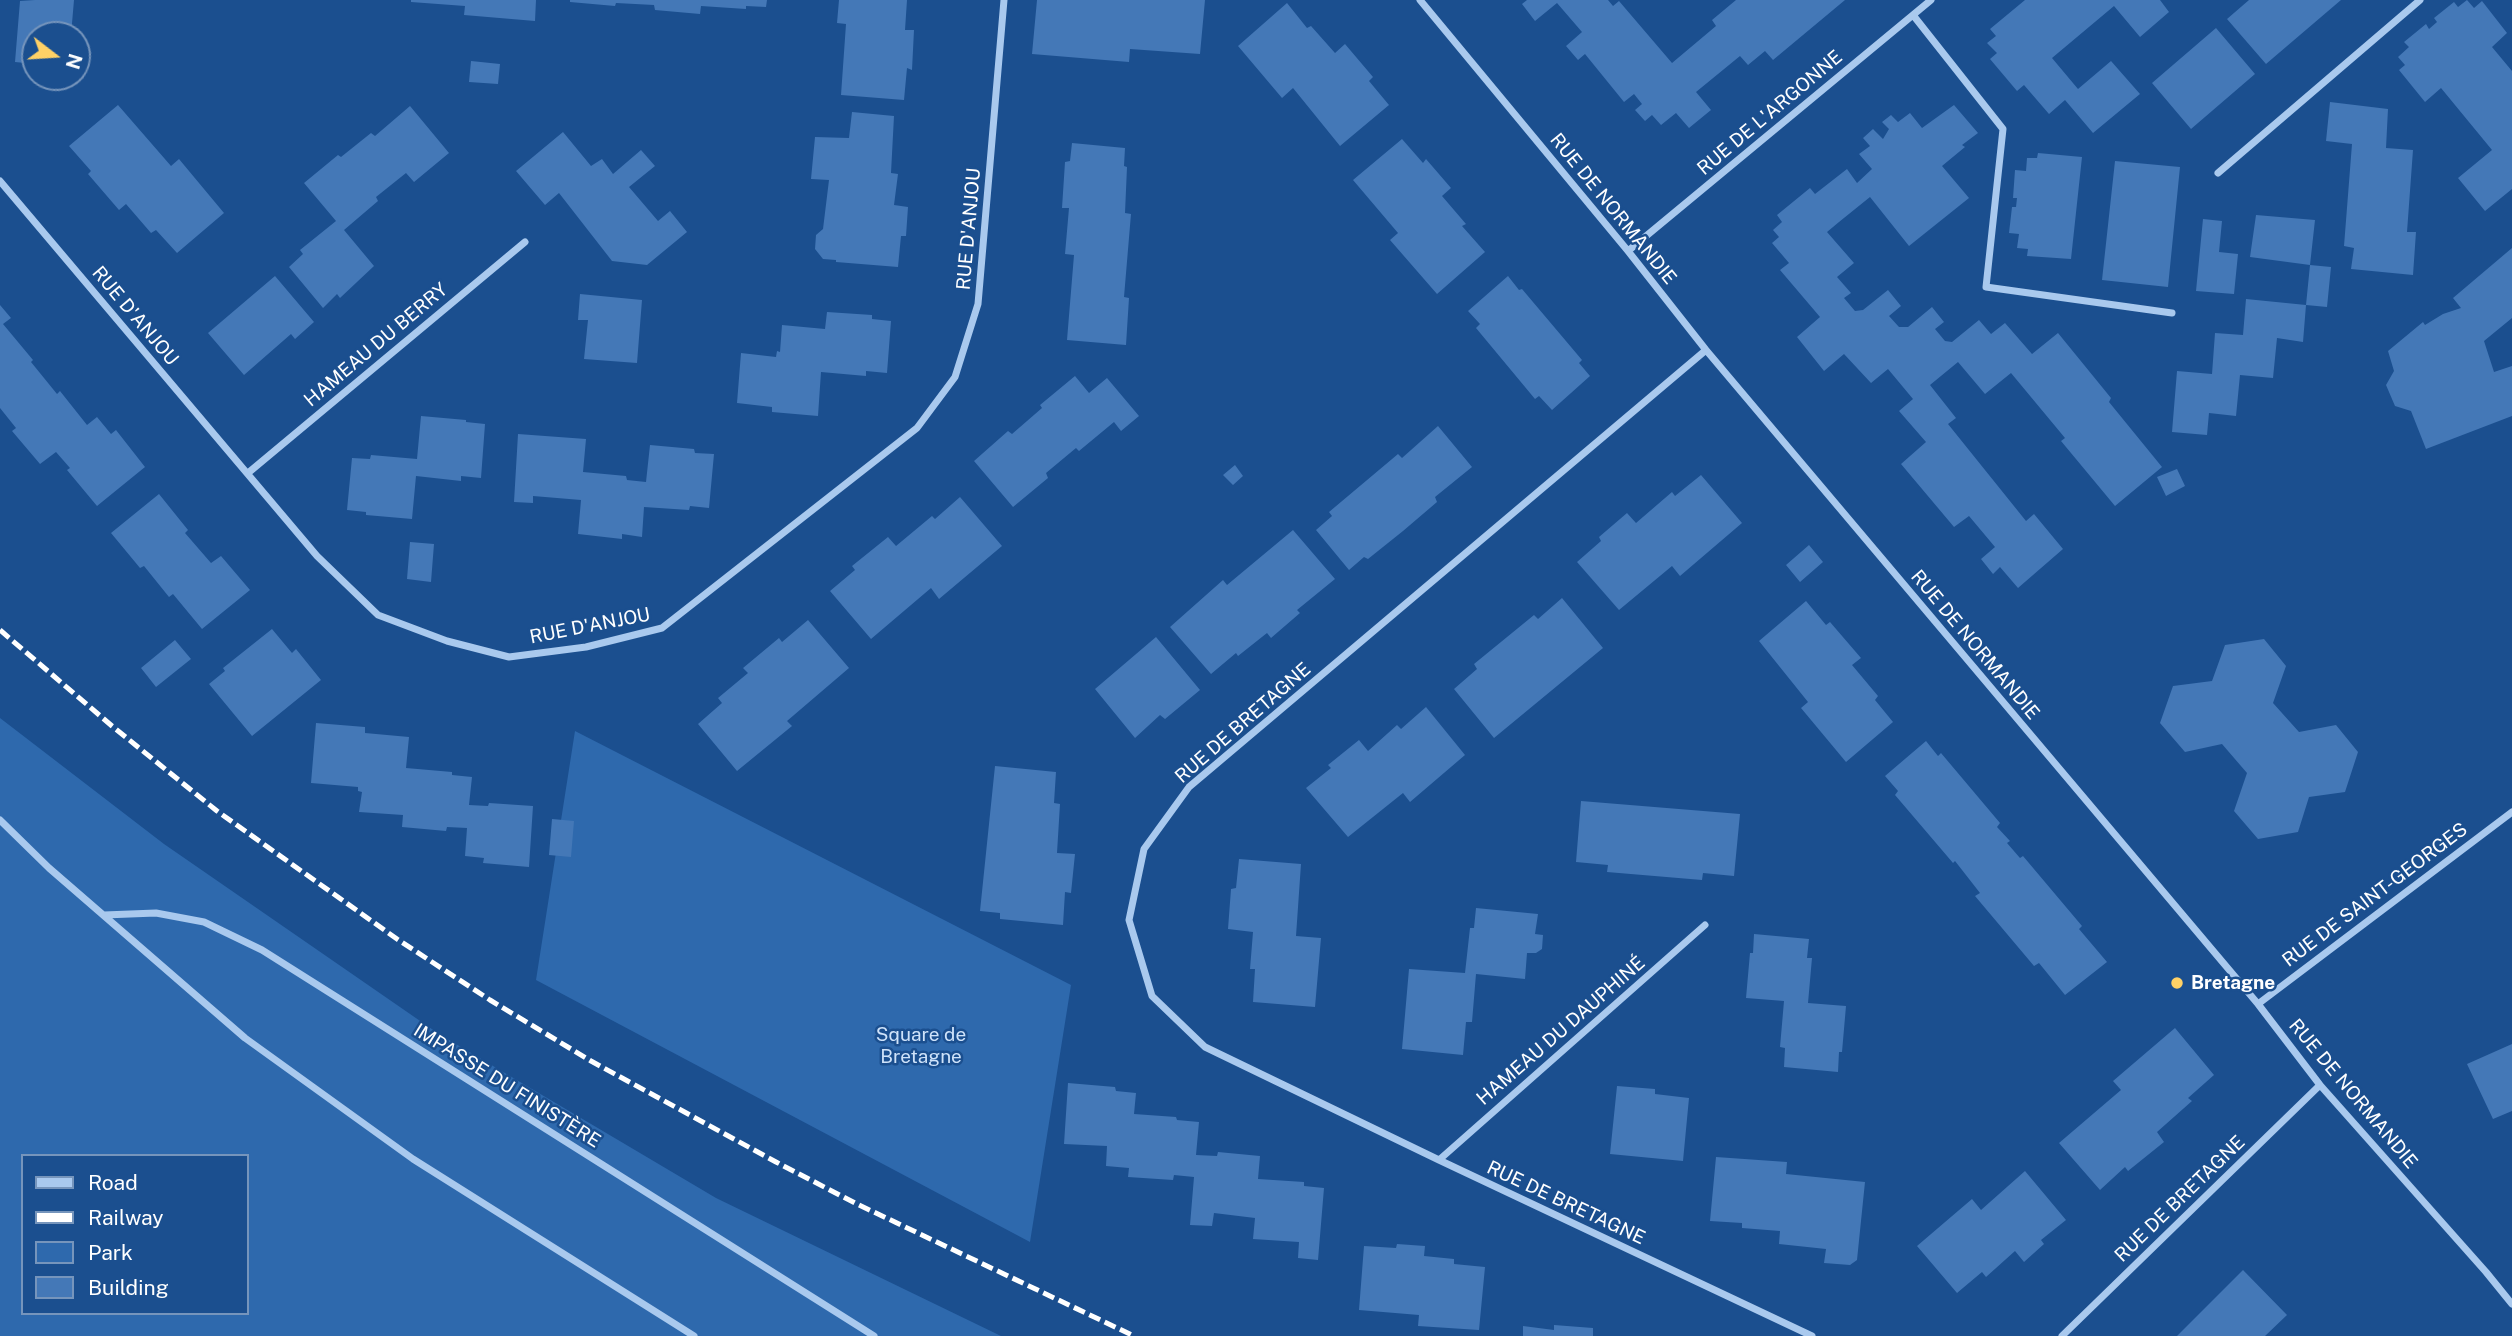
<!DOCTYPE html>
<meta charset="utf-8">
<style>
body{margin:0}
#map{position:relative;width:2512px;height:1336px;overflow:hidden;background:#1b4f8f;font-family:"Public Sans",sans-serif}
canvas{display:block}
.legend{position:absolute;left:21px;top:1154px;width:228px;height:161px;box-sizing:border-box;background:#1b4f8f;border:2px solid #7695bc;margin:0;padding:9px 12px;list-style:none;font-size:21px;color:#fff}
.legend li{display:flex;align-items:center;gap:14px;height:35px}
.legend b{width:35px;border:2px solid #7695bc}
.north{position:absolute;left:21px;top:21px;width:70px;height:70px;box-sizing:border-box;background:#1b4f8f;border:2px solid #7695bc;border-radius:50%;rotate:107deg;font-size:19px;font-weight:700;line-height:28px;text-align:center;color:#fff}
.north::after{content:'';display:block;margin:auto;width:24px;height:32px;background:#ffd166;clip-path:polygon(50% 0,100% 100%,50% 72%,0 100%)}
</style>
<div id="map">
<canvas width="2512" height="1336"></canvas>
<ul class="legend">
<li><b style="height:9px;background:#a9c9ee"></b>Road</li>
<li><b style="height:9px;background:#fff"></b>Railway</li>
<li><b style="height:19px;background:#2e69ad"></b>Park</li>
<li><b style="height:19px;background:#4478b7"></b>Building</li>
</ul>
<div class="north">N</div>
</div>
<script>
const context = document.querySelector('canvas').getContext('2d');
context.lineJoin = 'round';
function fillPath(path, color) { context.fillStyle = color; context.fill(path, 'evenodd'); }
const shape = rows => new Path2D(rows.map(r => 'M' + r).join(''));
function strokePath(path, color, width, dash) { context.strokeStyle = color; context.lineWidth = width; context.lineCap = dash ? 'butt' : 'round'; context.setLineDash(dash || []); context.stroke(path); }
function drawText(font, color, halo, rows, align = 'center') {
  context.font = font + ' "Public Sans",sans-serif'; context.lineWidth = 5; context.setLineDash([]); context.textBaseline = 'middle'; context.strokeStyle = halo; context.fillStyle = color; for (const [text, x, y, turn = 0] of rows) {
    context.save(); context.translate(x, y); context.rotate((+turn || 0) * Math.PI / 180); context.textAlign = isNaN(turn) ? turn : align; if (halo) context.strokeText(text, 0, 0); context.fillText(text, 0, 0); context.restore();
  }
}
fillPath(shape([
 [0,718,164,844,439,1034,716,1198,1001,1336,0,1336],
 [23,1156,247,1156,247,1313,23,1313],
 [575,731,1071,985,1030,1242,536,980]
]), '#2e69ad');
fillPath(shape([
 [35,0,74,0,71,35,35,35,35,64,15,62,20,1],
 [411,0,536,0,535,21,464,15,465,6,411,2],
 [570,0,767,0,766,7,746,6,746,9,701,6,700,14,655,10,654,5,616,3,615,6,570,2],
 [839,0,907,0,905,30,914,30,912,70,907,68,904,100,841,95,846,24,837,23],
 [1037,0,1205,0,1200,54,1130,49,1129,62,1032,54],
 [1527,0,1608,0,1613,6,1619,1,1672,63,1716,26,1712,20,1736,0,1845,0,1773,60,1765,51,1748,65,1740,56,1696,92,1711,110,1689,128,1676,113,1661,125,1652,115,1645,121,1635,110,1642,104,1634,94,1624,102,1585,54,1578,60,1566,46,1582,32,1557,3,1535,21,1522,4],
 [2025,0,2160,0,2169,12,2140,37,2114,6,2052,58,2078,89,2111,61,2140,94,2093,133,2065,100,2049,114,2024,85,2017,91,1990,59,1997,53,1987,43,1996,36,1990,29],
 [2249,0,2341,0,2266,64,2227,19],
 [2467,0,2474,8,2482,1,2507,33,2492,47,2512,71,2512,189,2485,211,2458,178,2492,150,2441,88,2425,102,2399,70,2405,65,2398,57,2409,47,2404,42,2426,24,2429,29,2437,22,2434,18,2454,2,2458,7],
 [1287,3,1307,28,1311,26,1335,53,1345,44,1373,77,1369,81,1389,105,1340,146,1293,88,1282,98,1238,46],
 [2216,28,2255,74,2191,129,2152,83],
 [471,61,500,64,498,84,469,82],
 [2330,102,2388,109,2386,148,2413,150,2407,232,2416,232,2413,275,2351,269,2354,248,2344,246,2352,144,2326,141],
 [118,105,171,166,179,159,224,213,177,253,156,230,151,233,126,204,119,210,88,174,91,171,69,146],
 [1954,105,1978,133,1962,145,1965,147,1942,166,1969,198,1909,246,1870,197,1839,222,1827,232,1854,263,1837,277,1851,293,1844,298,1855,311,1863,310,1888,290,1901,306,1889,316,1899,327,1908,327,1932,307,1944,322,1935,329,1945,341,1952,342,1979,320,1991,334,2005,323,2032,354,2058,333,2111,398,2109,402,2162,467,2115,506,2061,441,2065,438,2011,373,1985,394,1958,362,1930,385,1956,418,1948,424,2026,521,2034,514,2063,549,2018,588,2000,567,1993,574,1981,559,1995,547,1969,516,1954,527,1901,464,1926,442,1899,411,1913,399,1888,369,1871,383,1844,354,1824,371,1797,337,1820,317,1780,270,1789,263,1772,243,1779,237,1773,230,1782,222,1777,215,1810,188,1815,194,1847,169,1857,183,1872,169,1859,154,1870,146,1863,138,1873,129,1883,139,1889,129,1882,122,1891,115,1898,122,1910,113,1922,128],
 [410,106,449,153,414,182,406,173,376,197,378,201,344,230,374,266,340,298,337,294,323,308,289,267,303,254,300,250,336,221,304,183,338,155,341,157,371,133,375,136],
 [852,112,894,116,891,173,898,174,894,205,908,207,906,236,901,236,898,267,836,262,836,260,823,259,815,249,816,235,823,229,829,180,811,179,815,137,849,138],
 [563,132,591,166,602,159,613,174,641,150,655,166,629,187,658,221,670,211,687,232,647,265,612,261,559,193,545,205,516,171],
 [1402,139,1423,163,1426,159,1451,188,1442,196,1466,224,1462,226,1485,252,1437,294,1390,240,1398,233,1353,180],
 [1072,143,1125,148,1124,166,1127,167,1125,213,1131,214,1124,297,1129,298,1126,345,1067,340,1074,255,1065,254,1069,208,1062,208,1065,162,1070,161],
 [2038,153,2082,157,2071,259,2027,256,2028,249,2017,248,2019,234,2009,233,2012,207,2016,207,2017,198,2013,198,2015,170,2026,171,2027,158,2037,158],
 [2115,161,2180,167,2168,287,2102,280],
 [2256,215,2315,220,2310,265,2250,257],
 [2203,219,2222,221,2219,252,2238,254,2234,294,2196,291],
 [2512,248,2512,318,2484,341,2494,372,2512,366,2512,416,2426,449,2411,411,2395,406,2386,385,2394,371,2388,351,2423,322,2425,325,2443,314,2461,308,2453,298],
 [2310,265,2331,267,2327,307,2306,305],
 [275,276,314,322,295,339,291,334,244,375,208,333],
 [1508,276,1519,290,1522,289,1582,360,1579,363,1590,376,1552,410,1539,396,1535,399,1476,328,1480,324,1468,311],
 [580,294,642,300,637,363,584,359,588,320,578,320],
 [2246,299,2306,305,2303,342,2277,338,2273,378,2240,375,2236,416,2209,413,2207,435,2172,432,2177,371,2212,374,2215,333,2243,335],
 [0,305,11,318,3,324,33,360,31,362,57,394,60,391,87,425,97,417,111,434,116,430,145,467,97,506,67,470,70,468,56,452,40,464,12,431,16,428,0,408],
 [827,312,872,315,872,319,891,321,887,373,866,371,866,376,821,372,818,416,772,412,772,407,737,403,741,353,776,357,777,351,780,352,782,325,825,329],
 [1075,376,1089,393,1107,378,1139,416,1121,431,1114,422,1079,451,1076,448,1046,473,1048,478,1013,507,974,461,1008,431,1012,434,1042,408,1040,405],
 [421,416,466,420,466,422,485,424,481,478,461,476,461,481,416,476,412,519,366,515,366,512,347,510,352,458,370,459,371,455,417,459],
 [1438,426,1472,467,1435,497,1437,502,1403,531,1368,559,1364,557,1349,570,1316,530,1332,516,1329,512,1398,454,1402,458],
 [518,434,586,439,583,472,626,476,627,480,646,482,650,445,694,449,695,453,714,454,709,508,690,506,689,510,644,507,642,537,622,534,622,539,578,534,581,500,533,496,533,503,514,502],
 [1235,465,1243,476,1233,485,1223,475],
 [2177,469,2185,486,2166,496,2157,477],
 [1701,475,1742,523,1680,576,1672,566,1619,610,1577,562,1601,541,1599,537,1627,513,1636,523,1672,492,1675,496],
 [159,494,188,530,185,533,211,563,221,556,250,590,202,629,173,594,169,597,144,566,140,568,111,533],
 [960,497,1002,546,939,599,931,588,871,639,830,591,855,570,852,566,888,537,896,546,932,516,935,519],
 [1293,530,1335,579,1297,610,1300,613,1271,638,1267,633,1238,656,1236,653,1211,674,1170,627,1223,580,1227,585],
 [410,542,434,544,431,582,407,579],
 [1809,545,1823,562,1800,582,1786,565],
 [1562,598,1603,648,1494,738,1454,689,1477,669,1474,664,1534,615,1538,619],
 [1806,601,1826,625,1830,622,1861,658,1852,665,1878,696,1875,700,1893,722,1846,762,1801,708,1808,702,1759,641],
 [808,620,849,668,787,721,792,726,737,771,698,724,722,703,718,698,748,673,743,668,779,638,782,642],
 [272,629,292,653,296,649,321,680,252,736,209,684,225,671,223,668],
 [1156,637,1200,690,1165,719,1160,715,1135,738,1095,689],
 [2264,639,2286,666,2273,703,2299,732,2336,725,2358,752,2345,792,2309,797,2298,832,2258,839,2234,811,2247,773,2222,744,2185,752,2160,723,2173,686,2212,681,2225,645],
 [175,640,191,659,156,687,141,668],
 [1426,707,1465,755,1410,802,1403,793,1348,837,1306,788,1331,768,1328,765,1359,740,1368,751,1397,725,1401,729],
 [316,723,365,727,365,733,409,737,406,768,452,772,452,775,472,777,469,805,488,806,489,803,533,806,529,867,483,863,484,858,465,856,467,828,447,827,446,831,402,827,403,815,359,812,362,792,358,791,358,787,311,783],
 [1926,741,1938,756,1941,753,2000,823,1997,827,2010,841,2007,843,2020,858,2023,856,2082,926,2079,929,2107,962,2065,995,2039,963,2034,966,1975,896,1980,893,1955,861,1953,863,1895,795,1898,791,1885,776],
 [995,766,1056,772,1054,803,1060,804,1057,853,1075,854,1071,893,1065,892,1063,925,1000,919,1000,913,980,911],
 [1581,801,1740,814,1734,876,1703,873,1702,880,1607,872,1608,865,1576,862],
 [552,819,574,821,571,857,549,855],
 [1239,859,1301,864,1296,936,1321,938,1315,1007,1253,1002,1255,969,1250,969,1253,932,1228,929,1231,889,1236,888],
 [1476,908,1538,914,1535,934,1543,935,1542,949,1536,953,1527,953,1525,979,1476,974,1472,1022,1466,1022,1463,1055,1402,1049,1409,969,1465,973,1470,928,1474,928],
 [1754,934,1809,939,1807,958,1812,958,1808,1003,1846,1006,1842,1052,1839,1052,1838,1072,1784,1067,1785,1048,1780,1047,1784,1001,1746,998,1750,953,1753,953],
 [2175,1028,2214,1075,2188,1098,2192,1101,2157,1132,2164,1142,2128,1171,2125,1167,2100,1190,2059,1143,2121,1090,2113,1081],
 [2512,1044,2512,1111,2493,1119,2467,1064],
 [1068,1083,1115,1087,1116,1091,1136,1093,1134,1114,1176,1117,1177,1120,1199,1122,1196,1155,1217,1156,1218,1152,1260,1156,1258,1179,1304,1182,1304,1186,1324,1188,1318,1260,1298,1258,1299,1242,1253,1239,1255,1218,1214,1213,1212,1226,1190,1225,1194,1177,1174,1175,1173,1180,1128,1177,1129,1168,1106,1166,1107,1146,1064,1144],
 [1617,1086,1655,1089,1655,1094,1689,1098,1683,1161,1610,1154],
 [1716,1157,1787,1162,1786,1174,1865,1182,1857,1260,1850,1265,1824,1263,1826,1249,1779,1244,1780,1231,1742,1228,1742,1223,1710,1221],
 [2025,1171,2066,1220,2041,1240,2044,1244,2024,1262,2015,1251,1986,1277,1982,1272,1957,1293,1917,1246,1972,1199,1981,1210],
 [1397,1244,1425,1246,1424,1256,1454,1259,1454,1264,1485,1267,1479,1330,1418,1326,1419,1315,1359,1310,1364,1246,1396,1248],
 [2243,1270,2287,1315,2265,1336,2177,1336],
 [1554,1325,1593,1328,1593,1336,1523,1336,1523,1326,1554,1330]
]), '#4478b7');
strokePath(shape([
 [1420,0,1628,251,1706,350,2258,1004,2320,1085,2486,1272,2512,1304],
 [1913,15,2003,129,1986,287,2172,313],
 [2218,173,2420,0],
 [0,181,317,556,378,615,447,641,509,657,586,647,662,628,917,428,955,377,978,304,1004,0],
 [1628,251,1931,0],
 [1706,350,1189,787,1144,849,1129,920,1152,996,1205,1047,1439,1160,1812,1336],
 [248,473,525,242],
 [0,820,49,868,245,1038,413,1159,694,1336],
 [104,915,156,913,204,922,262,950,874,1336],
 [2258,1004,2512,812],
 [1439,1160,1705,925],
 [2062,1336,2320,1085]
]), '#a9c9ee', 7);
strokePath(shape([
 [0,630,112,726,217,811,397,939,490,1000,591,1061,776,1162,857,1204,1134,1336]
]), '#fff', 5, [12, 5]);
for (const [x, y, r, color] of [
 [2177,983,7,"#ffd166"]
]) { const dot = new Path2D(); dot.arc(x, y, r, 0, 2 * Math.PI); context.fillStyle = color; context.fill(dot); strokePath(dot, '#1b4f8f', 2.5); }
drawText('19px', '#fff', '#1b4f8f', [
 ["RUE DE L'ARGONNE",1770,113,-40],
 ["RUE DE NORMANDIE",1613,209,51],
 ["RUE D'ANJOU",969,229,-85],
 ["RUE D'ANJOU",135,316,50],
 ["HAMEAU DU BERRY",376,345,-40],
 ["RUE D'ANJOU",590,626,-11],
 ["RUE DE NORMANDIE",1975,645,50],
 ["RUE DE BRETAGNE",1243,723,-41],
 ["RUE DE SAINT-GEORGES",2375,895,-37],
 ["HAMEAU DU DAUPHINÉ",1561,1031,-41],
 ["IMPASSE DU FINISTÈRE",507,1086,32],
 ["RUE DE NORMANDIE",2353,1094,50],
 ["RUE DE BRETAGNE",2180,1199,-44],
 ["RUE DE BRETAGNE",1566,1203,25]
]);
drawText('bold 19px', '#fff', '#1b4f8f', [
 ["Bretagne",2191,983]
], 'left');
drawText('19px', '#cfe3fa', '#1b4f8f', [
 ["Square de",921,1035],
 ["Bretagne",921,1057]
]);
</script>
